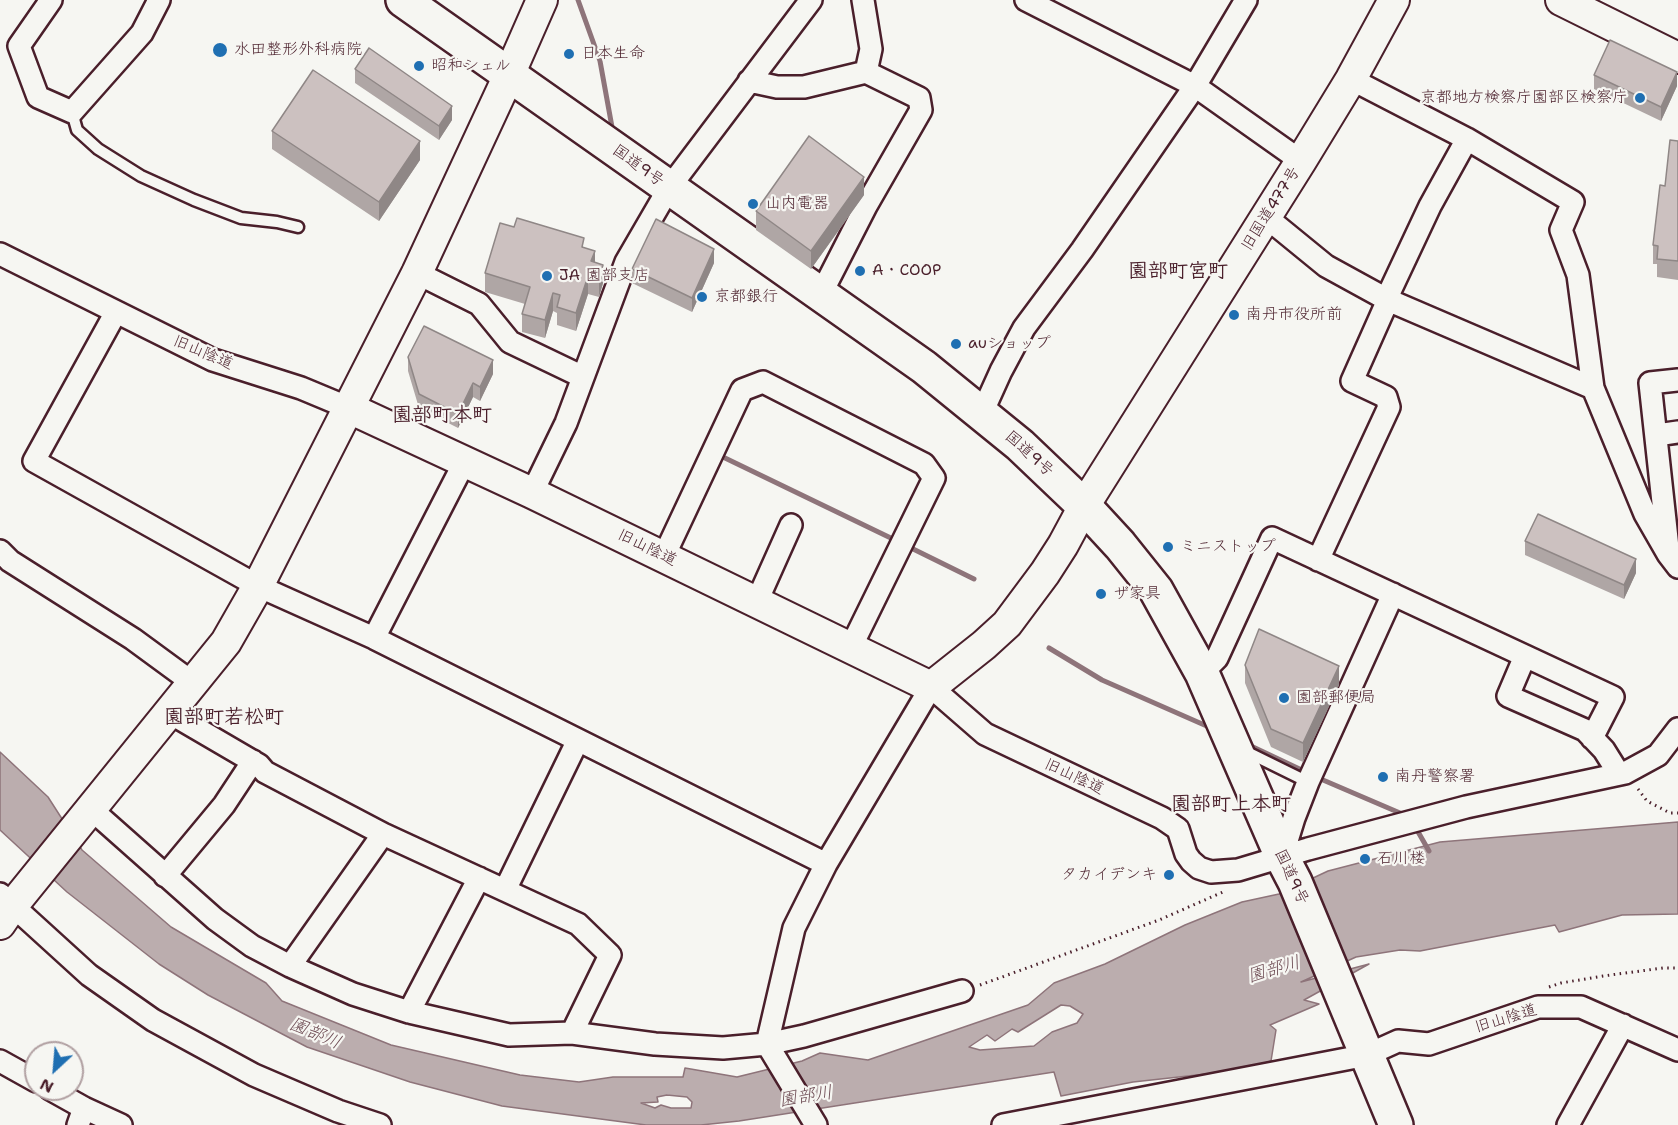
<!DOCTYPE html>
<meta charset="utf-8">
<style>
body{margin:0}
#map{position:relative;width:1678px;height:1125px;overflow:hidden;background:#f6f6f2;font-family:"Shantell Sans",sans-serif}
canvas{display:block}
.north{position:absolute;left:24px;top:1041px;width:60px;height:60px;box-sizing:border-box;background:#f6f6f2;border:2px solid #b1a0a2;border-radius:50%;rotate:206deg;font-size:16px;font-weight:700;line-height:24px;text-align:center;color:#4a1f2b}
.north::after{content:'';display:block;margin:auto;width:21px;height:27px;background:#1f6fb2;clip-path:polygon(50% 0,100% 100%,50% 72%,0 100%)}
</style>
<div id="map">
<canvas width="1678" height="1125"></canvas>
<div class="north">N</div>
</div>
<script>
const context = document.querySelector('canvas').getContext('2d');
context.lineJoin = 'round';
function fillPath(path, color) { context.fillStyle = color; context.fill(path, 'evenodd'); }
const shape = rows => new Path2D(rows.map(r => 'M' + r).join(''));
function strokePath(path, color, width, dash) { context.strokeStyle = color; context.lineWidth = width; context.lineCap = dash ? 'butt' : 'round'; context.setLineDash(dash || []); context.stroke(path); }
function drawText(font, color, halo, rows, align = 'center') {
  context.font = font + ' "Shantell Sans","Klee One",sans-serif'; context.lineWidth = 4.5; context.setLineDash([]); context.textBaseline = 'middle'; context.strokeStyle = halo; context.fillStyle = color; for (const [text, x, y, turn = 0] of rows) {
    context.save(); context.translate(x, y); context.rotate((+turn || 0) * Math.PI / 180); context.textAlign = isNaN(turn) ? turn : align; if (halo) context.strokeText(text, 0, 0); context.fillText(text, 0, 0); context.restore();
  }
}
const water = shape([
 [0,752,48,797,82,850,171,927,266,983,282,1001,391,1045,520,1075,579,1082,613,1077,683,1077,685,1068,737,1077,802,1061,820,1053,868,1060,1028,1005,1054,983,1105,964,1185,925,1242,902,1279,894,1328,871,1440,842,1678,822,1678,914,1622,915,1559,932,1555,925,1420,951,1400,950,1356,957,1301,982,1369,964,1304,1000,1319,1004,1270,1025,1276,1030,1271,1061,1243,1070,1133,1082,1061,1096,1054,1072,739,1121,701,1125,646,1125,502,1106,410,1082,307,1047,208,995,159,964,67,892,0,830,0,752],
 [1061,1005,1070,1006,1083,1014,1077,1023,1052,1032,1034,1046,980,1050,969,1047,987,1035,995,1041,1012,1029,1018,1032,1061,1005],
 [667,1095,687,1097,692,1102,691,1108,671,1108,661,1105,655,1108,641,1103,658,1102,657,1097,667,1095]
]);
fillPath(water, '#bbadae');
strokePath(water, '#8e747a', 1.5);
strokePath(shape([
 [578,0,600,61,612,127],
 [725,458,897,541],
 [905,545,974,579],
 [1049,648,1102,680,1209,727],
 [1253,747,1308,773],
 [1316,777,1400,813],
 [1417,830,1429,851]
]), '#8e747a', 5);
const lane = shape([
 [72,112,77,130,98,149,141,176,194,200,241,218,277,222,298,227],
 [1243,750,1308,782]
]);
const street = shape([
 [51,0,19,46,38,97,72,112,142,33,159,0],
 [863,0,871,49,866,72],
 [1026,0,1195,86,1301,161],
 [1351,79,1467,139,1573,202,1561,230,1578,275,1593,388,1645,514,1668,554,1678,567],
 [749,81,777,87,804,87,866,72,919,98,921,110,866,206,821,294],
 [1266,217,1326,266,1388,300,1593,388],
 [0,254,213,360,301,388,349,408],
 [417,273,479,304,510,342,583,377],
 [116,312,34,461,258,586,374,638,826,864],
 [982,413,1001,371,1024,328,1082,250,1195,86,1246,0],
 [1657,435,1678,432],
 [532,493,566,423,626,262,669,188,811,0],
 [1668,548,1650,383,1678,380],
 [0,551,10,561,133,639,193,683],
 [664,556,742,390,763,382,924,464,934,478,851,647],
 [1318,560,1389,407,1386,397,1352,381,1388,300,1391,289,1430,206,1467,139],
 [757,601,791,525],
 [374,638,465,461],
 [1525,656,1508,696,1585,730,1604,750,1619,774],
 [1202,673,1217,658,1272,538,1613,697,1592,738],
 [170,713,259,765,265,772,383,834,578,924,610,955,572,1033],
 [91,809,215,919,252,946,290,966,353,994,409,1012,509,1035,572,1033,655,1044,723,1048,767,1044,804,1036,962,991],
 [1282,857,1294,818,1308,782,1393,594],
 [165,876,224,805,253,761],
 [505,890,578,740],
 [0,894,89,975,153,1020,254,1075,338,1111,380,1125],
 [290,966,383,834],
 [409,1012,479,878],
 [0,1061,36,1081],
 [50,1089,84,1108,121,1125],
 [78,1125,84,1108],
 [816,1125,767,1044,794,928,826,864,931,687,985,734,1162,818,1178,829,1186,854,1191,861,1199,868,1211,872,1238,870,1308,849,1466,807,1625,773,1658,755,1678,729],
 [1003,1125,1367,1055,1398,1041,1429,1044,1538,1007,1581,1007,1678,1050],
 [1568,1125,1623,1025]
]);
const secondary = shape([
 [1561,0,1678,58],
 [349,408,532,493,931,687,984,645,1007,624,1045,573,1063,545,1084,506,1301,161,1351,79,1394,0],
 [0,924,13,905,226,642,258,586,417,273,509,75,542,0]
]);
const highway = shape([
 [403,0,924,367,1020,445,1084,506,1120,545,1156,590,1202,673,1282,857,1295,882,1396,1125]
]);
strokePath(lane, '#4a1f2b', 15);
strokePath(street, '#4a1f2b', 26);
strokePath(secondary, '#4a1f2b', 34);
strokePath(highway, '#4a1f2b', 38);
strokePath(shape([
 [1638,789,1647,801,1670,813,1678,813],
 [980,985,1159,920,1223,892],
 [1549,987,1561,983,1603,976,1663,968,1678,968]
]), '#4a1f2b', 3, [1.5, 4.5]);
strokePath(lane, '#f6f6f2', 10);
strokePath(street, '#f6f6f2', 21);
strokePath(secondary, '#f6f6f2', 30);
strokePath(highway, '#f6f6f2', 33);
fillPath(shape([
 [355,69,452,120,439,140,355,83],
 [1594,75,1677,86,1661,121,1594,89],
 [272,131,420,160,379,221,272,149],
 [1678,141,1678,280,1657,277,1657,264,1653,264,1653,245,1665,186],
 [864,195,811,269,756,230,756,211],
 [584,248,595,262,603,283,599,297,588,294,576,331,557,325,557,313,553,311,545,338,522,332,522,314,525,304,485,292,485,273],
 [714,263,692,312,632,283,632,269],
 [408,357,493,374,480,401,473,397,458,428,419,408,408,371],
 [1525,541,1636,573,1624,599,1525,555],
 [1245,665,1339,685,1303,762,1271,747,1245,683]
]), '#afa6a5');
fillPath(shape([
 [1677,72,1677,86,1661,121,1661,107],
 [452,106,452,120,439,140,439,126],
 [420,141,420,160,379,221,379,202],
 [864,177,864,195,811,269,811,251],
 [714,249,714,263,692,312,692,298],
 [595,251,595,269,591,261],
 [603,265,603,283,599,297,599,279],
 [588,276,588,294,576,331,576,313],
 [553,293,553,311,545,338,545,320],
 [493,360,493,374,480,401,480,387],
 [473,383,473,397,458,428,458,414],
 [1636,559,1636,573,1624,599,1624,585],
 [1339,666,1339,685,1303,762,1303,743]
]), '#8f8786');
const building = shape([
 [1610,40,1677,72,1661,107,1594,75,1610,40],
 [369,48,452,106,439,126,355,69,369,48],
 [313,70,420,141,379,202,272,131,313,70],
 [809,136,864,177,811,251,756,211,809,136],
 [1670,140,1678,141,1678,261,1657,259,1658,246,1653,245,1660,185,1665,186,1670,140],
 [517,218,584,238,582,247,595,251,591,261,603,265,599,279,588,276,576,313,557,307,560,295,553,293,545,320,522,314,530,287,485,273,500,223,514,227,517,218],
 [656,219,714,249,692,298,632,269,656,219],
 [424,326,493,360,480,387,473,383,458,414,419,394,408,357,424,326],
 [1538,514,1636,559,1624,585,1525,541,1538,514],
 [1259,629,1339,666,1303,743,1271,729,1245,665,1259,629]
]);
fillPath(building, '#ccc1c0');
strokePath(building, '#8f8786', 1.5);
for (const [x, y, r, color] of [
 [220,50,8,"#1f6fb2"],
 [569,54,6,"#1f6fb2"],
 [419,66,6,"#1f6fb2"],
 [1640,98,6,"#1f6fb2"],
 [753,204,6,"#1f6fb2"],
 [860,271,6,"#1f6fb2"],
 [547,276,6,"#1f6fb2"],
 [702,297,6,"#1f6fb2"],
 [1234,315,6,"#1f6fb2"],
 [956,344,6,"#1f6fb2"],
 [1168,547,6,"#1f6fb2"],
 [1101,594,6,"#1f6fb2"],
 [1284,698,6,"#1f6fb2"],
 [1383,777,6,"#1f6fb2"],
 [1365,859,6,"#1f6fb2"],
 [1169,875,6,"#1f6fb2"]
]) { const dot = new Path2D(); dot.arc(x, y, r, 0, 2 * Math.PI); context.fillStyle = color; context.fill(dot); strokePath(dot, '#f6f6f2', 2); }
drawText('16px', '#4a1f2b', '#f6f6f2', [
 ["水田整形外科病院",234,50],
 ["日本生命",581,54],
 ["昭和シェル",431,66],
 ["京都地方検察庁園部区検察庁",1628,98,"right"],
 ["山内電器",765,204],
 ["A・COOP",872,271],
 ["JA 園部支店",559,276],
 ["京都銀行",714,297],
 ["南丹市役所前",1246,315],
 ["auショップ",968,344],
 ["ミニストップ",1180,547],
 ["ザ家具",1113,594],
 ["園部郵便局",1296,698],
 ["南丹警察署",1395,777],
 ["石川楼",1377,859],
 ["タカイデンキ",1157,875,"right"]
], 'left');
drawText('16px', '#4a1f2b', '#f6f6f2', [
 ["国道9号",638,166,36],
 ["旧国道477号",1271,209,-58],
 ["旧山陰道",203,353,23],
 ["国道9号",1029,454,42],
 ["旧山陰道",647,548,26],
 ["旧山陰道",1074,777,25],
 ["国道9号",1291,877,65],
 ["旧山陰道",1506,1019,-17]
]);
drawText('italic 18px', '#6c4a52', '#f6f6f2', [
 ["園部川",1274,970,-16],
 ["園部川",315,1034,23],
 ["園部川",806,1097,-9]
]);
drawText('bold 20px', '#4a1f2b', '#f6f6f2', [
 ["園部町宮町",1178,272],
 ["園部町本町",442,416],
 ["園部町若松町",224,718],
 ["園部町上本町",1231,805]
]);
</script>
